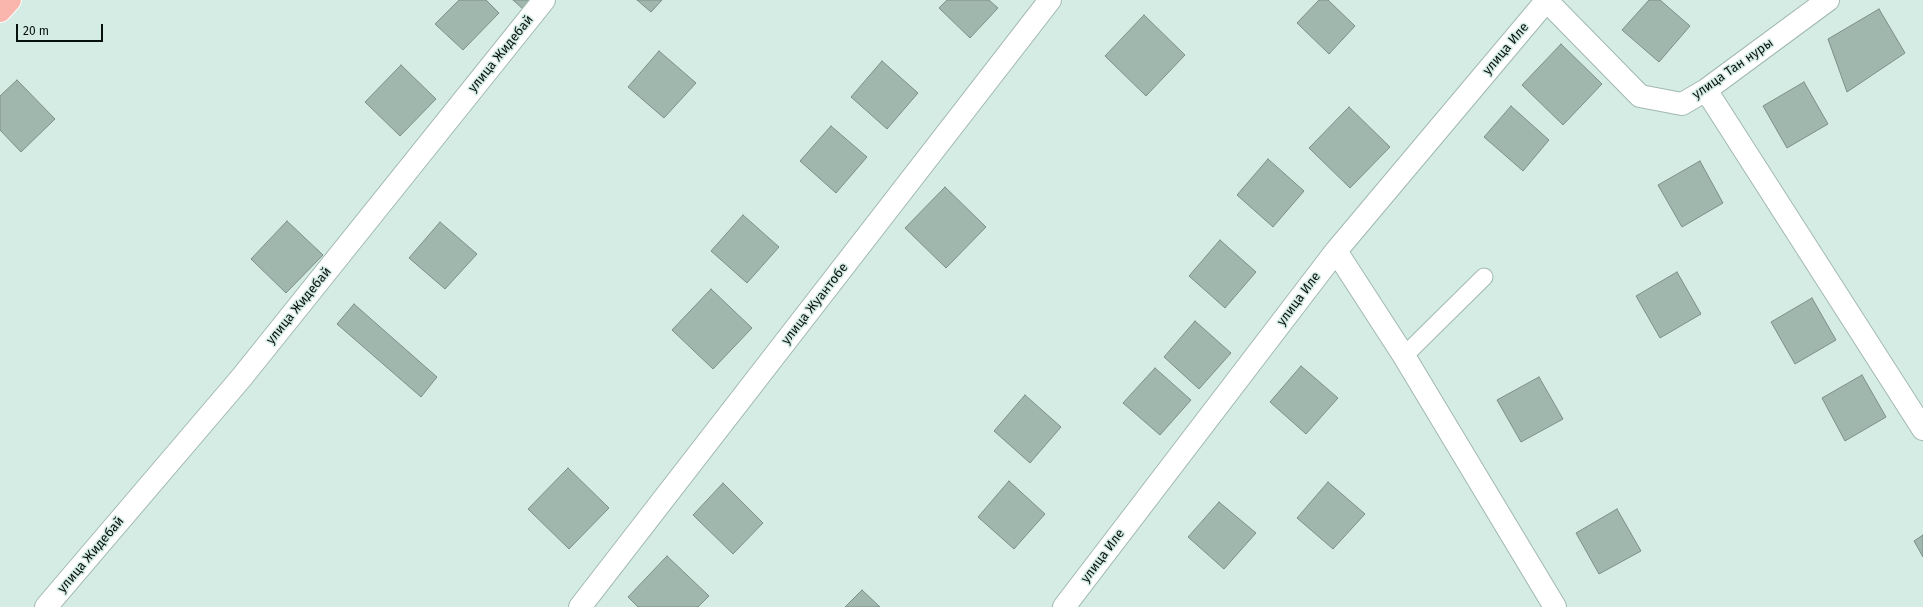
<!DOCTYPE html>
<meta charset="utf-8">
<style>
body{margin:0}
#map{position:relative;width:1923px;height:607px;overflow:hidden;background:#d4ece3;font-family:"Fira Sans",sans-serif}
canvas{display:block}
.scale{position:absolute;left:16px;top:24px;width:87px;height:18px;box-sizing:border-box;border:2px solid #09110e;border-top:0;padding-left:5px;font-size:12px;line-height:14px;white-space:nowrap;color:#09110e;-webkit-text-stroke:3px #d4ece3;paint-order:stroke}
</style>
<div id="map">
<canvas width="1923" height="607"></canvas>
<div class="scale">20 m</div>
</div>
<script>
const context = document.querySelector('canvas').getContext('2d');
context.lineJoin = 'round';
function fillPath(path, color) { context.fillStyle = color; context.fill(path, 'evenodd'); }
const shape = rows => new Path2D(rows.map(r => 'M' + r).join(''));
function strokePath(path, color, width, dash) { context.strokeStyle = color; context.lineWidth = width; context.lineCap = dash ? 'butt' : 'round'; context.setLineDash(dash || []); context.stroke(path); }
function drawText(font, color, halo, rows, align = 'center') {
  context.font = font + ' "Fira Sans",sans-serif'; context.lineWidth = 3; context.setLineDash([]); context.textBaseline = 'middle'; context.strokeStyle = halo; context.fillStyle = color; for (const [text, x, y, turn = 0] of rows) {
    context.save(); context.translate(x, y); context.rotate((+turn || 0) * Math.PI / 180); context.textAlign = isNaN(turn) ? turn : align; if (halo) context.strokeText(text, 0, 0); context.fillText(text, 0, 0); context.restore();
  }
}
const building = shape([
 [459,0,486,0,499,13,463,50,435,24,459,0],
 [513,0,531,0,523,9,513,0],
 [637,0,662,0,651,12,637,0],
 [947,0,989,0,998,8,970,38,939,8,947,0],
 [1319,0,1328,0,1355,26,1329,54,1297,23,1319,0],
 [1649,0,1660,0,1690,26,1659,62,1622,30,1649,0],
 [1879,9,1905,53,1847,92,1828,39,1879,9],
 [1144,15,1185,55,1146,96,1105,56,1144,15],
 [1561,44,1602,84,1563,125,1522,85,1561,44],
 [659,51,696,83,664,118,628,87,659,51],
 [882,61,918,93,887,129,851,97,882,61],
 [401,65,436,99,400,136,365,102,401,65],
 [17,80,55,119,21,152,0,130,0,96,17,80],
 [1804,82,1828,124,1787,148,1763,106,1804,82],
 [1511,106,1549,140,1523,171,1484,137,1511,106],
 [1349,107,1390,147,1350,188,1309,148,1349,107],
 [831,126,867,157,836,193,800,161,831,126],
 [1268,159,1304,191,1273,227,1237,195,1268,159],
 [1700,161,1723,203,1682,227,1658,185,1700,161],
 [945,187,986,227,946,268,905,228,945,187],
 [743,215,779,247,747,283,711,251,743,215],
 [287,221,323,255,286,293,251,259,287,221],
 [440,222,477,254,445,289,409,258,440,222],
 [1220,240,1256,272,1225,308,1189,276,1220,240],
 [1677,272,1701,314,1660,338,1636,296,1677,272],
 [711,289,752,328,713,369,672,330,711,289],
 [1812,298,1836,340,1795,364,1771,322,1812,298],
 [354,304,437,377,421,397,337,324,354,304],
 [1195,321,1231,353,1199,389,1164,357,1195,321],
 [1301,366,1338,398,1306,434,1270,402,1301,366],
 [1155,368,1191,400,1160,435,1123,403,1155,368],
 [1862,375,1886,417,1845,441,1822,398,1862,375],
 [1539,377,1563,419,1521,442,1497,400,1539,377],
 [1025,395,1061,427,1030,463,994,431,1025,395],
 [568,468,609,508,569,549,528,509,568,468],
 [1009,481,1045,514,1014,549,978,517,1009,481],
 [1328,482,1365,514,1333,549,1297,518,1328,482],
 [723,483,763,523,733,554,693,515,723,483],
 [1219,502,1256,533,1224,569,1188,537,1219,502],
 [1617,509,1641,551,1599,574,1576,533,1617,509],
 [1923,535,1923,557,1914,541,1923,535],
 [667,556,709,596,698,607,638,607,628,597,667,556],
 [862,590,880,607,845,607,862,590]
]);
fillPath(building, '#a0b7ae');
strokePath(building, '#7a9088', 1);
const lane = shape([
 [1404,356,1484,277]
]);
const street = shape([
 [1546,0,1640,96,1682,104,1706,90,1828,0],
 [1706,90,1923,429],
 [1336,251,1404,356,1555,607],
 [46,607,242,377,544,0],
 [580,607,1050,0],
 [1064,607,1336,251,1547,0]
]);
const primary = shape([
 [0,11,10,0]
]);
strokePath(lane, '#a1b8af', 19);
strokePath(street, '#a1b8af', 24);
strokePath(primary, '#fff', 24);
strokePath(lane, '#fff', 17);
strokePath(street, '#fff', 22);
strokePath(primary, '#fab6ac', 22);
drawText('13px', '#09110e', '#d4ece3', [
 ["улица Иле",1506,49,-50],
 ["улица Жидебай",501,54,-51],
 ["улица Тан нуры",1733,69,-35],
 ["улица Иле",1299,299,-53],
 ["улица Жуантобе",815,304,-52],
 ["улица Жидебай",299,306,-51],
 ["улица Жидебай",91,555,-50],
 ["улица Иле",1103,556,-53]
]);
</script>
